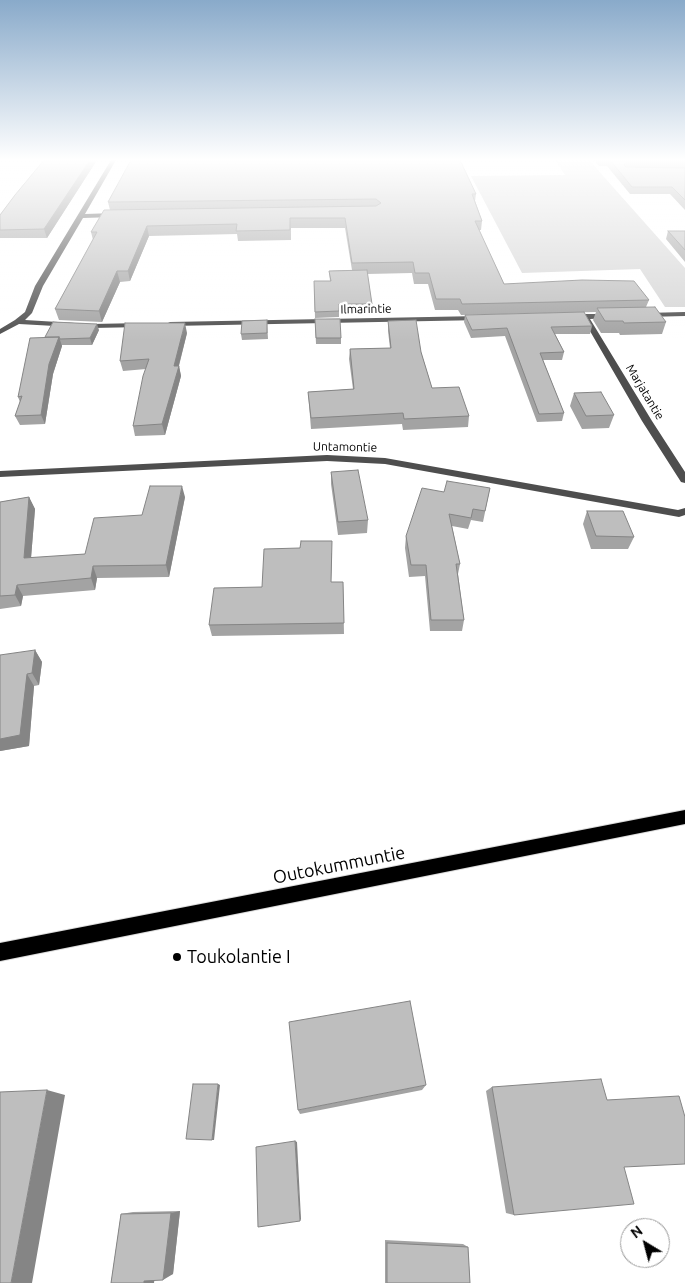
<!DOCTYPE html>
<style>
body{margin:0}
#map{position:relative;width:685px;height:1283px;overflow:hidden;background:#fff;font-family:Ubuntu,sans-serif}
canvas{display:block}
.north{position:absolute;left:620px;top:1218px;width:50px;height:50px;box-sizing:border-box;background:#fff;border:1px solid #999;border-radius:50%;rotate:323deg;font-size:14px;font-weight:700;line-height:20px;text-align:center;color:#000}
.north::after{content:'';display:block;margin:auto;width:18px;height:22px;background:#000;clip-path:polygon(50% 0,100% 100%,50% 72%,0 100%)}
</style>
<div id="map">
<canvas width="685" height="1283"></canvas>
<div class="north">N</div>
</div>
<script>
const context = document.querySelector('canvas').getContext('2d');
context.lineJoin = 'round';
function fillPath(path, color) { context.fillStyle = color; context.fill(path, 'evenodd'); }
const shape = rows => new Path2D(rows.map(r => 'M' + r).join(''));
function strokePath(path, color, width, dash) { context.strokeStyle = color; context.lineWidth = width; context.lineCap = dash ? 'butt' : 'round'; context.setLineDash(dash || []); context.stroke(path); }
function drawText(font, color, halo, rows, align = 'center') {
  context.font = font + ' Ubuntu,sans-serif'; context.lineWidth = 5; context.setLineDash([]); context.textBaseline = 'middle'; context.strokeStyle = halo; context.fillStyle = color; for (const [text, x, y, turn = 0] of rows) {
    context.save(); context.translate(x, y); context.rotate((+turn || 0) * Math.PI / 180); context.textAlign = isNaN(turn) ? turn : align; if (halo) context.strokeText(text, 0, 0); context.fillText(text, 0, 0); context.restore();
  }
}
fillPath(shape([
 [555,160,589,160,685,268,685,307,665,307,640,269,522,273,471,176,565,175]
]), '#d5d5d5');
const major = shape([
 [685,810,685,824,0,961,0,943,685,810]
]);
strokePath(major, '#dbdbdb', 2);
fillPath(shape([
 [111,160,116,160,85,214,115,213,118,215,115,217,83,218,43,286,32,313,25,320,91,324,143,323,147,325,143,327,91,328,19,324,0,334,0,329,15,320,25,312,35,286,111,160],
 [685,312,685,316,645,317,641,315,645,313,685,312],
 [585,314,610,314,614,316,610,318,590,319,652,421,685,472,685,483,681,482,642,421,583,319,570,319,566,317,570,315,585,314],
 [480,316,484,318,483,320,170,326,166,324,170,322,480,316],
 [327,455,385,458,678,510,685,508,685,515,679,517,385,464,327,461,0,477,0,471,327,455]
]), '#4e4e4e');
fillPath(major, '#000');
fillPath(shape([
 [44,160,97,160,47,238,0,238,0,215],
 [594,160,685,160,685,210,670,194,630,194,607,166,599,166],
 [476,194,475,201,482,221,481,230,479,230,504,284,649,300,646,307,666,322,662,334,620,335,619,333,601,333,593,320,596,312,461,315,458,310,435,310,428,284,414,284,412,273,367,274,372,304,372,310,339,310,339,317,315,318,314,281,330,281,329,271,352,270,345,228,291,228,291,240,238,241,237,234,149,236,130,281,120,282,102,322,59,320,55,309,93,240,91,232,110,210,108,202],
 [668,231,685,231,685,262,666,239],
 [465,315,592,326,590,334,555,334,564,352,562,360,543,360,564,413,562,421,537,422,505,336,471,338,464,322],
 [315,319,341,338,341,344,316,344],
 [267,320,268,339,242,340,241,334],
 [388,321,421,352,432,388,469,416,468,427,403,430,402,424,311,429,308,392,353,389,349,359,350,349,390,348,388,331],
 [99,330,92,345,62,345,62,346,53,374,45,424,20,425,15,416,20,402,18,397,45,337],
 [187,333,179,366,181,376,165,435,135,436,133,426,146,369,123,371,120,361],
 [574,393,614,415,609,428,582,429,570,406],
 [331,472,368,520,367,533,338,535,331,484],
 [490,488,483,522,471,520,468,529,452,526,460,564,458,574,464,620,462,631,430,631,425,576,409,577,405,548,406,536,444,492],
 [29,497,35,509,31,558,85,554,142,515,185,497,169,577,97,578,95,590,23,596,21,606,0,609,0,502],
 [587,511,634,537,628,549,591,549,583,524],
 [332,553,331,582,343,582,344,634,212,636,209,625,262,587],
 [35,650,42,662,39,685,34,686,29,746,0,751],
 [426,1085,422,1090,300,1114,298,1110],
 [492,1087,624,1167,514,1215,506,1213,486,1091],
 [180,1211,173,1274,154,1280,154,1283,111,1283,121,1214,133,1212],
 [385,1240,463,1244,468,1247,470,1283,385,1283]
]), '#a3a3a3');
fillPath(shape([
 [90,160,97,160,47,238,44,229],
 [147,226,149,236,130,281,128,271],
 [117,271,120,282,102,322,99,311],
 [185,323,187,333,176,376,174,366],
 [97,324,99,330,92,345,90,338],
 [59,337,62,346,53,374,45,424,41,415,49,364],
 [179,366,181,376,165,435,162,424],
 [182,486,185,497,169,577,166,565],
 [29,497,35,509,30,570,24,558],
 [93,566,97,578,95,590,91,578],
 [17,585,23,596,21,606,15,595],
 [35,650,42,662,39,685,32,673],
 [27,674,34,686,29,746,0,751,0,739],
 [218,1084,220,1085,214,1140,212,1140],
 [47,1090,65,1095,32,1283,11,1283],
 [295,1141,297,1142,301,1219,300,1221],
 [180,1211,173,1274,163,1280,171,1213],
 [155,1275,154,1283,144,1283,144,1281]
]), '#858585');
const building = shape([
 [44,160,90,160,44,229,0,230,0,215,15,195,44,160],
 [131,160,460,160,476,194,472,194,482,221,475,221,504,284,582,280,634,281,649,300,462,304,460,299,436,299,429,273,415,273,413,262,352,263,345,218,290,218,290,230,236,231,237,224,147,226,128,271,117,271,99,311,55,309,97,232,91,232,104,210,376,206,381,203,376,199,108,202,131,160],
 [610,160,628,160,624,165,626,167,685,168,685,200,672,187,632,187,610,160],
 [668,231,685,231,685,250,668,231],
 [367,270,372,304,339,304,339,311,315,312,314,281,331,281,329,271,367,270],
 [655,307,666,322,624,323,623,321,605,321,597,308,655,307],
 [584,312,592,326,551,327,564,352,540,353,564,413,539,414,507,328,472,330,465,315,584,312],
 [315,319,340,319,341,338,316,338,315,319],
 [267,320,267,333,241,334,242,321,267,320],
 [416,320,421,352,432,388,459,387,469,416,404,419,403,413,311,418,308,392,354,389,350,349,391,348,388,321,416,320],
 [53,322,97,324,90,338,60,339,59,337,45,337,53,322],
 [125,323,185,323,174,366,179,366,162,424,133,426,143,376,149,359,120,361,125,323],
 [59,337,49,364,41,415,15,416,22,396,18,397,30,338,59,337],
 [601,392,614,415,586,416,574,393,601,392],
 [358,470,368,520,338,522,331,472,358,470],
 [447,481,490,488,485,511,473,509,471,518,449,514,460,564,456,564,464,620,431,620,426,565,411,565,406,536,422,488,444,492,447,481],
 [150,486,182,486,166,565,93,566,91,578,17,585,15,595,0,596,0,502,29,497,24,558,85,554,94,518,142,515,150,486],
 [587,511,623,511,634,537,596,536,587,511],
 [301,541,332,541,331,582,343,582,344,623,209,625,214,588,262,587,264,549,300,548,301,541],
 [35,650,32,673,27,674,20,735,0,739,0,655,35,650],
 [410,1001,426,1085,298,1110,289,1022,410,1001],
 [601,1079,607,1100,679,1096,685,1117,685,1164,624,1167,634,1204,514,1215,492,1087,601,1079],
 [193,1084,218,1084,212,1140,186,1139,193,1084],
 [47,1090,11,1283,0,1283,0,1092,47,1090],
 [295,1141,300,1221,258,1227,256,1147,295,1141],
 [171,1213,163,1280,144,1281,144,1283,111,1283,121,1214,171,1213],
 [387,1243,468,1247,470,1283,387,1283,387,1243]
]);
fillPath(building, '#bebebe');
strokePath(building, '#858585', 1);
const sky = context.createLinearGradient(0, 0, 0, 340);
sky.addColorStop(0, '#89aaca');
sky.addColorStop(0.47, '#fff');
sky.addColorStop(1, '#ffffff00');
context.fillStyle = sky;
context.fillRect(0, 0, 685, 340);
for (const [x, y, r, color] of [
 [177,957,5,"#000"]
]) { const dot = new Path2D(); dot.arc(x, y, r, 0, 2 * Math.PI); context.fillStyle = color; context.fill(dot); strokePath(dot, '#fff', 2); }
drawText('12px', '#000', '#fff', [
 ["Ilmarintie",366,309,-1],
 ["Marjatantie",645,392,59],
 ["Untamontie",345,447,1]
]);
drawText('18px', '#000', '#fff', [
 ["Outokummuntie",339,865,-11]
]);
drawText('18px', '#000', '#fff', [
 ["Toukolantie I",187,957]
], 'left');
</script>
